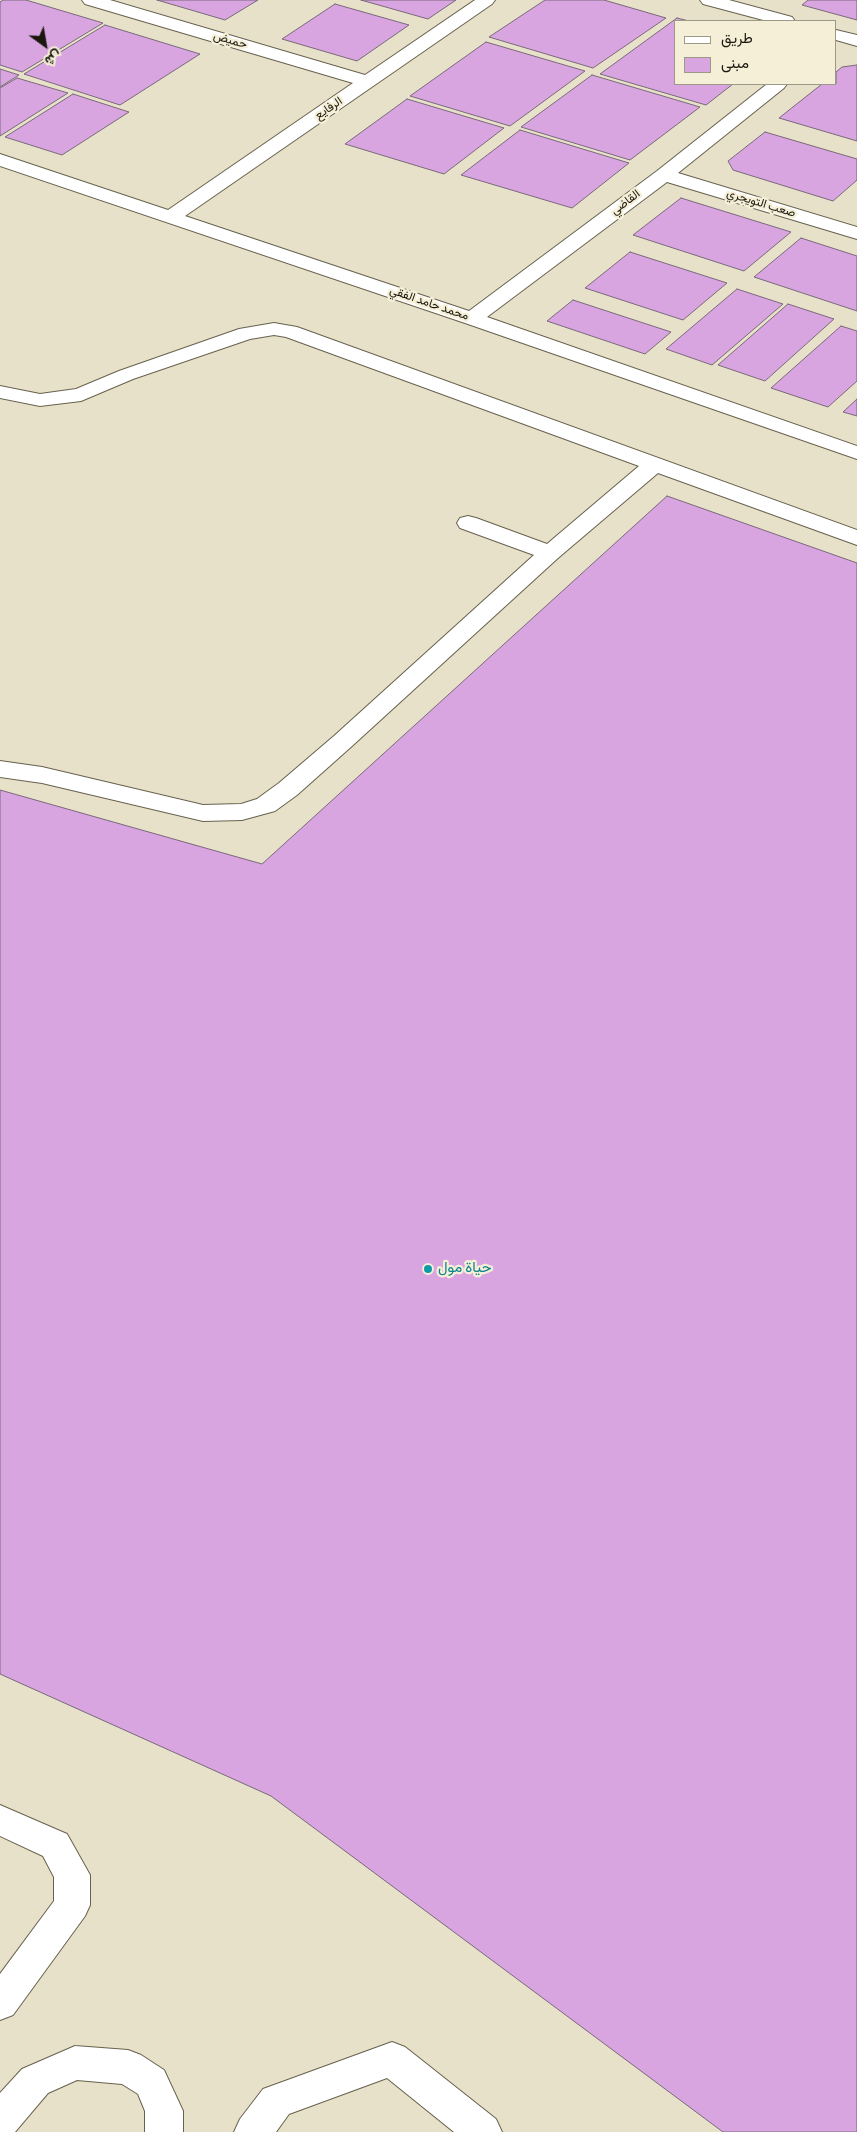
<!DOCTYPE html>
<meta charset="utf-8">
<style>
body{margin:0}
#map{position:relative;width:857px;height:2132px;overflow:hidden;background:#e8e1ca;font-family:"Source Sans 3",Vazirmatn,sans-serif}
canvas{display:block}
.legend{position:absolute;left:674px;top:20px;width:162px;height:65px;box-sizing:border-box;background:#f5efd7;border:1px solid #9d9987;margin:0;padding:6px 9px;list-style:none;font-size:15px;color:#1a170f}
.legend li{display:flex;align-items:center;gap:10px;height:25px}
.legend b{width:25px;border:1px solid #9d9987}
.north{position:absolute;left:20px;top:20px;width:50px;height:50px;-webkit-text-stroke:4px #f5efd7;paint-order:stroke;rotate:148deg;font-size:14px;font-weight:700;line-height:20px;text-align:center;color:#1a170f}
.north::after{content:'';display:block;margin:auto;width:18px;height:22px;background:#1a170f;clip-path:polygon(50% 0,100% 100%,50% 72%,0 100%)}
</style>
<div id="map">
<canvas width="857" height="2132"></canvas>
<ul class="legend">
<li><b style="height:6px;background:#fff"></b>طريق</li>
<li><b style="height:14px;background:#d9a5e0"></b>مبنى</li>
</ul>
<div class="north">ش</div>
</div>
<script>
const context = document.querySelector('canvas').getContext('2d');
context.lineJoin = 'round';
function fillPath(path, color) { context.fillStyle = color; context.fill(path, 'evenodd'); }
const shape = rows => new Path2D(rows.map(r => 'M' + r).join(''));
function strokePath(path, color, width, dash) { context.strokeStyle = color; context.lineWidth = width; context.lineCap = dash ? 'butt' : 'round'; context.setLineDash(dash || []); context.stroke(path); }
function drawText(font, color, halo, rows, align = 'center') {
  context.font = font + ' "Source Sans 3",Vazirmatn,sans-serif'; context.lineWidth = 4.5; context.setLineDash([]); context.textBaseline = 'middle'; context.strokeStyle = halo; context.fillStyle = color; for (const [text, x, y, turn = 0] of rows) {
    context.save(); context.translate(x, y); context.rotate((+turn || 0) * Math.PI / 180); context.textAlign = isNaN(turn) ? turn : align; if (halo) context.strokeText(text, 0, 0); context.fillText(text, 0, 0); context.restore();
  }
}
const building = shape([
 [3,0,26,0,103,23,22,72,0,65,0,2,3,0],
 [157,0,258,0,225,20,157,0],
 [361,0,456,0,428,19,361,0],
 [545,0,604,0,666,18,593,68,489,37,545,0],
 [808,0,857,0,857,20,802,5,808,0],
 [335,4,409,25,357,61,282,39,335,4],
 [677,18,689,21,676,21,676,84,733,84,706,105,600,74,677,18],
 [105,25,200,54,120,105,24,74,105,25],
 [486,42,585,71,510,126,410,96,486,42],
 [857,65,857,141,779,118,822,84,836,84,836,72,842,67,857,65],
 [0,69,19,75,0,87,0,69],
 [592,75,700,107,630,160,521,127,592,75],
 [17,78,68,93,0,136,0,88,17,78],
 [73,94,129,112,62,155,5,137,73,94],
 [407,99,504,128,444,174,345,144,407,99],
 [520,130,629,163,572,208,461,175,520,130],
 [765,132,857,159,857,180,833,201,733,170,728,161,765,132],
 [681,198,791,232,744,271,633,235,681,198],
 [801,238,857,256,857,311,754,277,801,238],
 [630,252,727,283,683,320,585,288,630,252],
 [737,289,783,304,712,365,666,349,737,289],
 [573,300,671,332,645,354,547,321,573,300],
 [788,304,834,319,765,381,718,365,788,304],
 [841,326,857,331,857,381,828,407,771,388,841,326],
 [857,399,857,416,843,412,857,399],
 [667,496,857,563,857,2132,723,2132,271,1796,0,1674,0,790,262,864,667,496]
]);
fillPath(building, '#d9a5e0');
strokePath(building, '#78697a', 1);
const minor = shape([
 [82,0,110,0,365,75,475,0,495,0,492,4,185,216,469,311,657,171,767,84,787,84,784,88,678,173,857,227,857,239,667,182,487,317,857,446,857,459,465,323,0,166,0,154,168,210,353,83,85,4,82,0],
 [700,0,729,0,792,17,795,21,767,21,703,4,700,0],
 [836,30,857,35,857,46,836,40,836,30],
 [274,323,297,327,857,530,857,545,658,473,558,558,352,746,297,795,275,811,242,820,203,821,42,783,0,777,0,761,42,767,203,805,241,804,257,799,279,783,334,736,534,555,460,528,457,523,460,518,468,516,476,518,547,544,639,466,286,337,274,335,250,339,133,379,81,401,40,406,0,398,0,386,40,394,76,389,119,371,239,329,274,323],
 [0,1805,67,1834,90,1875,90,1905,85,1916,13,2015,0,2020,0,1974,54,1901,54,1877,43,1856,0,1836,0,1805],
 [392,2042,405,2047,496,2119,502,2132,454,2132,387,2078,289,2114,276,2132,234,2132,240,2119,263,2089,392,2042],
 [75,2046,128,2050,141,2055,164,2070,183,2111,183,2132,145,2132,145,2111,138,2094,122,2084,77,2080,48,2093,15,2132,0,2132,0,2093,22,2069,75,2046]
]);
strokePath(minor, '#67614d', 2);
fillPath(minor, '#fff');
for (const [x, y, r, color] of [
 [428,1269,5,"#0f9aa8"]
]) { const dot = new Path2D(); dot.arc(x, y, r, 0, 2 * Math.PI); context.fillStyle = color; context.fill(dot); strokePath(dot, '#f5efd7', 2); }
drawText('12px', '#1a170f', '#f5efd7', [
 ["حميض",230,41,16],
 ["الرفايع",329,109,-34],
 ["القاضي",626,203,-37],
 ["صعب التويجري",761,204,17],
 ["محمد حامد الفقي",429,304,19]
]);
drawText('15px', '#0d838f', '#f5efd7', [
 ["حياة مول",438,1269]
], 'left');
</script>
